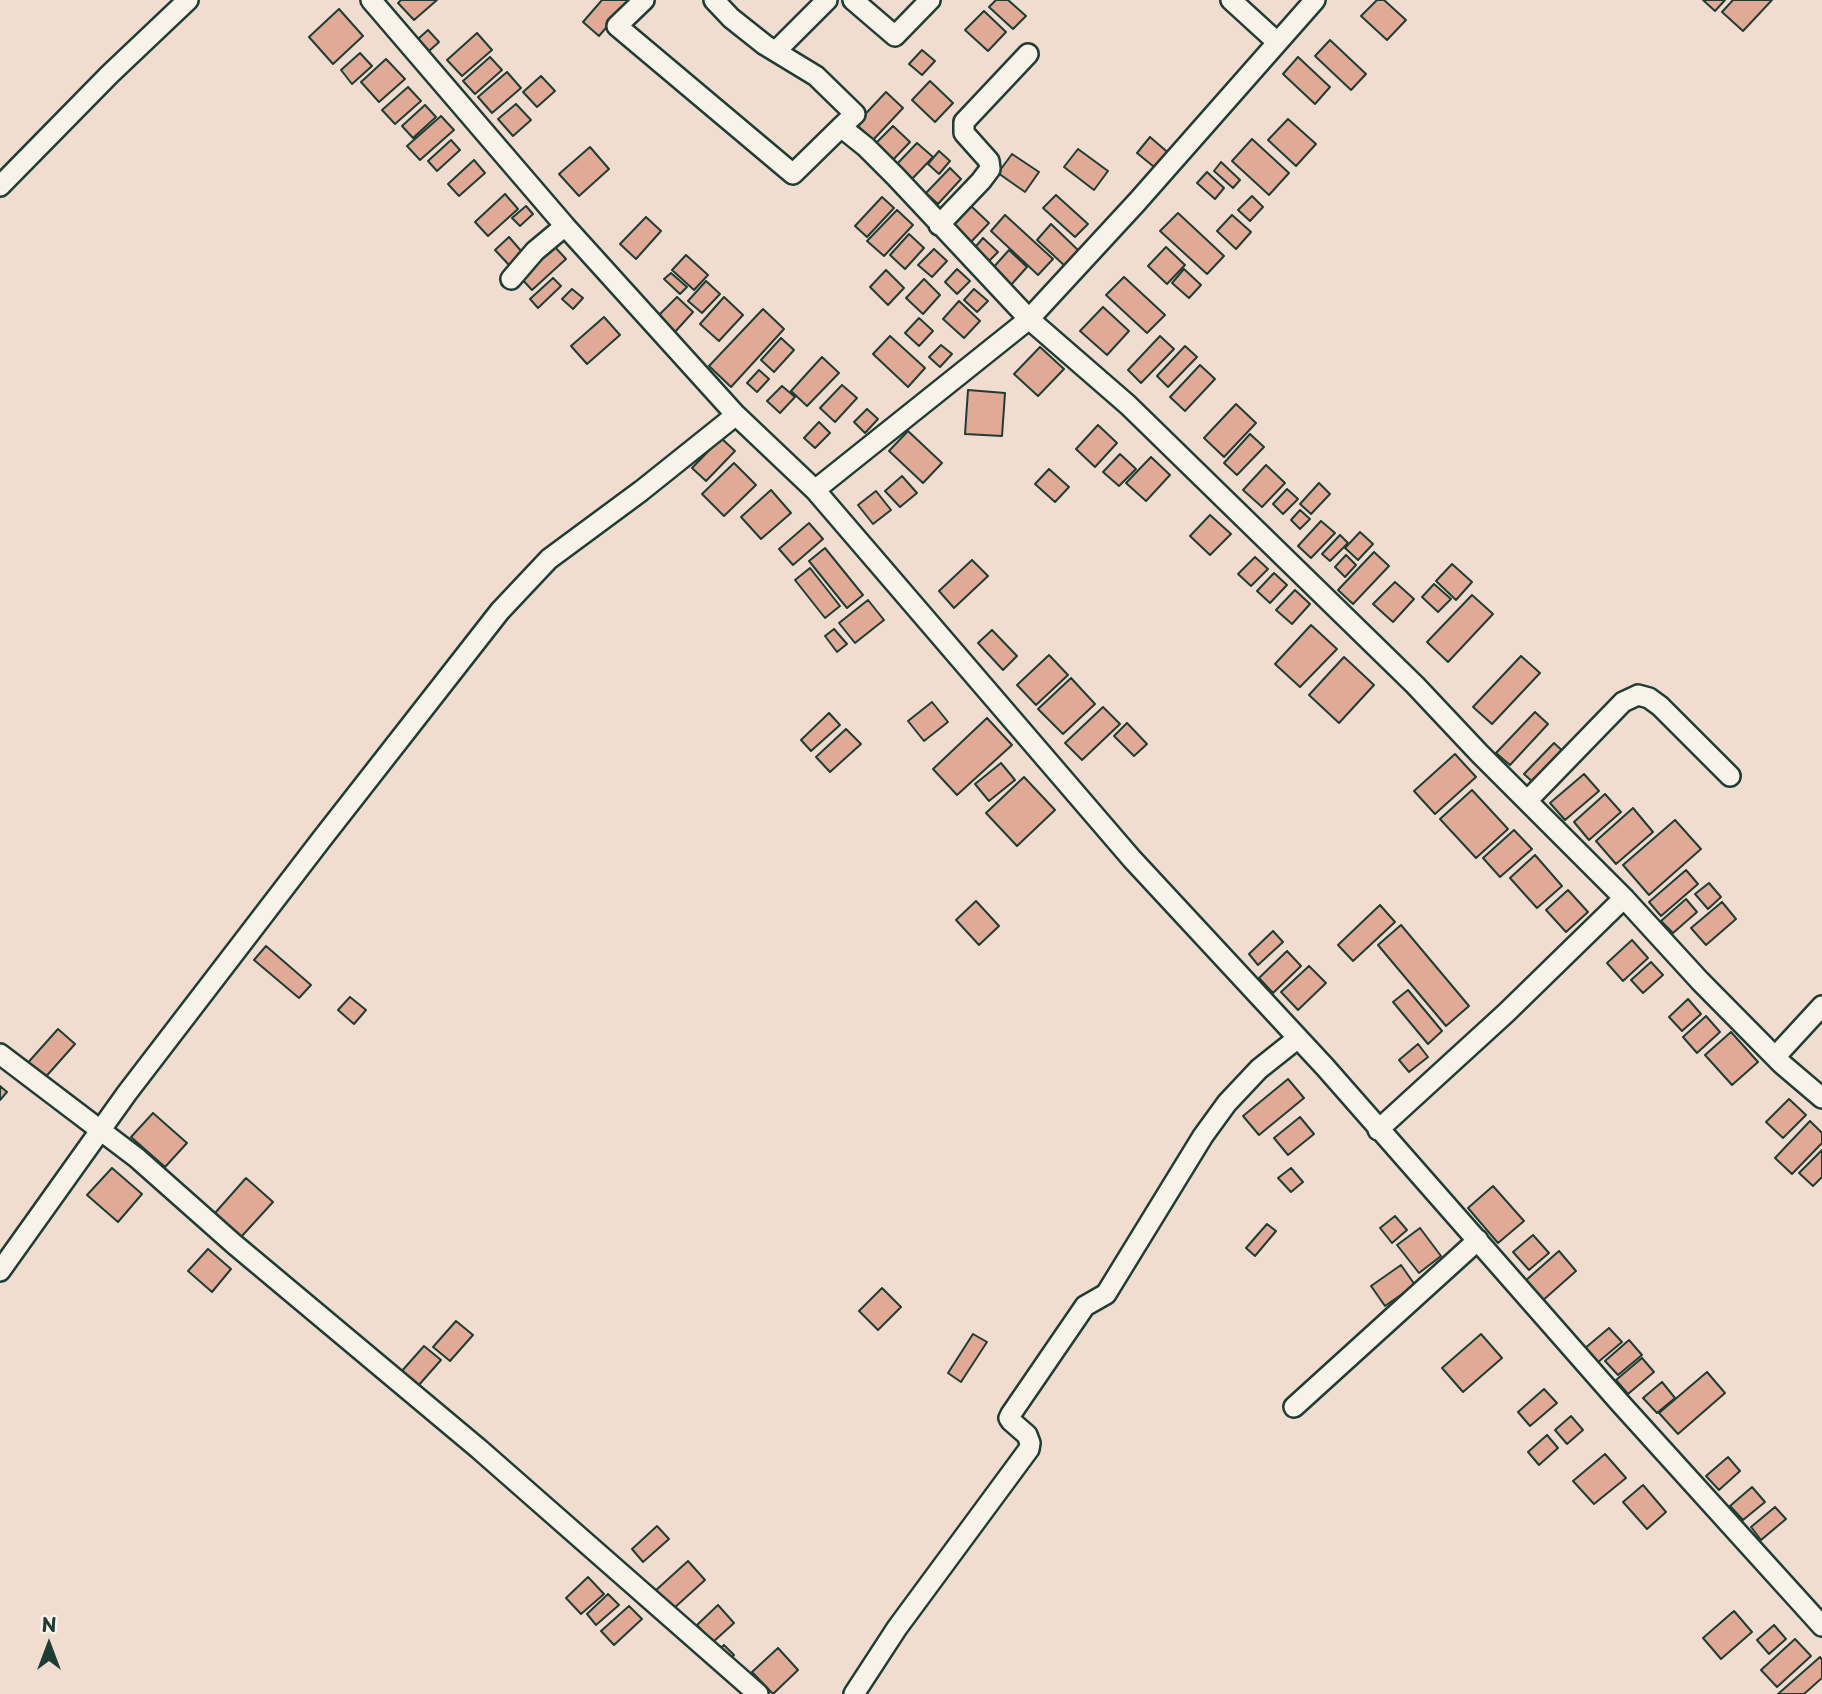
<!DOCTYPE html>
<style>
body{margin:0}
#map{position:relative;width:1822px;height:1694px;overflow:hidden;background:#f0ddd0;font-family:"Playpen Sans",sans-serif}
canvas{display:block}
.north{position:absolute;left:14px;top:1610px;width:70px;height:70px;-webkit-text-stroke:5px #f7f3e8;paint-order:stroke;rotate:0deg;font-size:19px;font-weight:700;line-height:28px;text-align:center;color:#1f3d34}
.north::after{content:'';display:block;margin:auto;width:24px;height:32px;background:#1f3d34;clip-path:polygon(50% 0,100% 100%,50% 72%,0 100%)}
</style>
<div id="map">
<canvas width="1822" height="1694"></canvas>
<div class="north">N</div>
</div>
<script>
const context = document.querySelector('canvas').getContext('2d');
context.lineJoin = 'round';
function fillPath(path, color) { context.fillStyle = color; context.fill(path, 'evenodd'); }
const shape = rows => new Path2D(rows.map(r => 'M' + r).join(''));
function strokePath(path, color, width, dash) { context.strokeStyle = color; context.lineWidth = width; context.lineCap = dash ? 'butt' : 'round'; context.setLineDash(dash || []); context.stroke(path); }
const building = shape([
 [401,0,437,0,414,20,398,3,401,0],
 [602,0,630,0,599,36,583,22,602,0],
 [996,0,1008,0,1026,16,1013,29,989,7,996,0],
 [1377,0,1384,0,1406,20,1387,40,1361,16,1377,0],
 [1703,0,1725,0,1715,11,1703,0],
 [1733,0,1772,0,1743,31,1722,12,1733,0],
 [339,9,363,36,333,64,309,37,339,9],
 [984,11,1006,32,988,51,965,30,984,11],
 [428,30,439,42,429,51,418,39,428,30],
 [477,33,492,50,462,76,447,60,477,33],
 [1330,40,1366,74,1351,90,1315,56,1330,40],
 [922,50,935,61,922,75,909,64,922,50],
 [360,53,372,66,352,84,341,70,360,53],
 [490,57,502,70,475,94,463,81,490,57],
 [1298,57,1330,87,1315,104,1283,74,1298,57],
 [386,59,405,79,379,102,361,82,386,59],
 [507,72,521,88,492,113,478,97,507,72],
 [541,76,555,91,537,107,523,92,541,76],
 [930,81,953,103,935,122,912,100,930,81],
 [408,87,421,101,395,124,382,110,408,87],
 [886,92,903,108,873,140,856,124,886,92],
 [516,104,531,120,513,136,498,119,516,104],
 [425,105,436,117,413,138,402,126,425,105],
 [441,116,454,130,420,160,407,146,441,116],
 [1288,119,1316,144,1296,166,1268,140,1288,119],
 [893,126,910,142,889,164,871,148,893,126],
 [1150,137,1172,156,1159,171,1137,153,1150,137],
 [1252,139,1289,173,1269,195,1232,161,1252,139],
 [451,140,460,150,437,171,428,161,451,140],
 [917,143,933,157,912,179,896,165,917,143],
 [590,147,609,169,579,196,559,174,590,147],
 [1078,149,1108,171,1094,190,1064,167,1078,149],
 [939,151,950,161,939,174,928,164,939,151],
 [1012,154,1039,172,1025,192,998,173,1012,154],
 [474,160,485,173,459,196,448,184,474,160],
 [1221,162,1240,180,1233,188,1214,171,1221,162],
 [950,168,961,179,938,204,926,193,950,168],
 [1207,172,1224,188,1215,199,1197,183,1207,172],
 [505,194,518,209,488,236,475,222,505,194],
 [1056,195,1088,224,1075,237,1043,208,1056,195],
 [1252,196,1263,207,1250,221,1238,210,1252,196],
 [882,197,894,208,867,237,855,226,882,197],
 [526,206,533,214,520,226,512,218,526,206],
 [971,206,989,223,969,244,952,227,971,206],
 [897,210,913,225,884,256,867,241,897,210],
 [1178,213,1224,256,1207,274,1160,231,1178,213],
 [1005,215,1053,259,1038,275,991,231,1005,215],
 [1232,215,1251,232,1236,249,1217,231,1232,215],
 [646,217,661,231,636,259,620,244,646,217],
 [1051,224,1080,252,1066,267,1037,240,1051,224],
 [909,234,924,248,905,269,890,255,909,234],
 [509,237,522,252,509,265,495,250,509,237],
 [983,238,998,252,986,264,972,251,983,238],
 [554,246,566,259,532,290,519,276,554,246],
 [1166,247,1185,265,1167,284,1148,266,1166,247],
 [934,249,947,261,932,277,918,265,934,249],
 [1009,250,1027,267,1010,286,992,269,1009,250],
 [686,255,708,275,694,290,672,270,686,255],
 [957,269,970,281,957,294,945,282,957,269],
 [1184,269,1201,285,1189,298,1172,283,1184,269],
 [886,270,904,288,888,305,870,287,886,270],
 [671,273,687,287,680,294,664,279,671,273],
 [1124,277,1165,315,1147,333,1106,295,1124,277],
 [553,278,561,286,538,308,530,299,553,278],
 [924,279,940,295,923,314,906,298,924,279],
 [706,281,720,294,702,313,688,301,706,281],
 [572,289,583,298,573,309,562,299,572,289],
 [974,289,988,301,977,312,964,300,974,289],
 [677,297,693,312,674,333,657,317,677,297],
 [724,297,743,315,719,341,700,324,724,297],
 [959,301,980,321,964,338,943,319,959,301],
 [1103,307,1129,331,1107,355,1080,331,1103,307],
 [763,309,784,329,731,387,709,366,763,309],
 [604,317,620,335,587,364,571,346,604,317],
 [919,318,933,331,919,346,905,333,919,318],
 [890,336,925,368,908,387,873,354,890,336],
 [1160,336,1174,349,1141,383,1128,370,1160,336],
 [781,338,794,350,774,372,761,360,781,338],
 [941,345,952,354,940,367,929,357,941,345],
 [1185,346,1197,357,1168,387,1157,376,1185,346],
 [1040,347,1064,369,1038,396,1014,374,1040,347],
 [822,357,839,373,807,406,791,391,822,357],
 [1200,365,1215,379,1185,411,1170,397,1200,365],
 [759,370,769,379,757,392,747,383,759,370],
 [842,385,857,398,835,422,820,408,842,385],
 [782,386,795,397,780,413,767,401,782,386],
 [968,390,1005,393,1002,436,965,434,968,390],
 [1236,404,1256,423,1224,457,1204,438,1236,404],
 [867,409,878,419,865,433,854,422,867,409],
 [819,422,830,433,815,448,804,438,819,422],
 [1098,425,1117,443,1095,467,1076,449,1098,425],
 [908,431,942,463,923,483,889,451,908,431],
 [1250,434,1264,447,1237,475,1224,463,1250,434],
 [721,438,735,451,706,481,692,468,721,438],
 [1120,454,1136,469,1119,486,1103,472,1120,454],
 [1151,457,1170,475,1146,501,1126,483,1151,457],
 [734,463,756,485,724,516,702,494,734,463],
 [1266,465,1285,483,1262,507,1243,490,1266,465],
 [1049,469,1069,487,1055,502,1035,484,1049,469],
 [902,476,917,493,900,507,885,491,902,476],
 [1319,483,1330,494,1311,514,1300,504,1319,483],
 [1287,489,1298,499,1283,514,1273,504,1287,489],
 [771,490,791,513,761,539,741,517,771,490],
 [876,491,891,510,873,524,858,505,876,491],
 [1300,510,1310,519,1300,529,1291,520,1300,510],
 [1210,515,1231,534,1210,555,1190,536,1210,515],
 [1321,521,1335,533,1311,558,1298,546,1321,521],
 [809,523,823,539,793,565,779,549,809,523],
 [1360,532,1373,544,1358,560,1345,548,1360,532],
 [1340,535,1348,543,1330,561,1322,554,1340,535],
 [825,548,863,595,847,608,809,561,825,548],
 [1374,552,1389,566,1353,604,1338,590,1374,552],
 [1346,555,1356,565,1345,577,1335,567,1346,555],
 [1255,557,1268,569,1251,586,1238,574,1255,557],
 [972,560,988,576,954,608,939,591,972,560],
 [1452,564,1472,582,1456,600,1436,581,1452,564],
 [810,568,840,606,825,618,795,580,810,568],
 [1274,573,1287,585,1270,603,1257,591,1274,573],
 [1395,582,1414,599,1393,622,1373,604,1395,582],
 [1434,584,1451,599,1438,612,1422,597,1434,584],
 [1295,590,1310,604,1292,624,1276,610,1295,590],
 [1472,595,1493,614,1448,662,1427,642,1472,595],
 [868,600,884,620,855,643,839,623,868,600],
 [1311,625,1337,649,1300,687,1275,664,1311,625],
 [834,629,847,644,837,652,825,636,834,629],
 [992,630,1017,656,1003,670,978,643,992,630],
 [1049,655,1068,675,1036,705,1017,685,1049,655],
 [1521,656,1540,673,1492,724,1473,707,1521,656],
 [1344,657,1374,685,1339,723,1309,695,1344,657],
 [1071,678,1095,704,1063,734,1038,709,1071,678],
 [932,702,948,722,924,741,908,721,932,702],
 [1103,707,1120,724,1082,760,1065,743,1103,707],
 [1535,712,1548,724,1510,765,1496,753,1535,712],
 [829,713,840,725,811,751,801,740,829,713],
 [987,718,1012,745,957,795,933,769,987,718],
 [1127,723,1147,744,1134,756,1114,736,1127,723],
 [846,729,861,744,830,772,816,757,846,729],
 [1554,743,1566,754,1537,786,1524,774,1554,743],
 [1455,754,1476,777,1435,814,1414,791,1455,754],
 [1001,763,1015,780,989,801,975,784,1001,763],
 [1584,774,1599,791,1565,820,1550,803,1584,774],
 [1024,777,1055,810,1017,846,986,813,1024,777],
 [1472,790,1508,829,1476,858,1440,819,1472,790],
 [1605,794,1621,812,1589,840,1574,822,1605,794],
 [1633,808,1653,832,1616,864,1596,841,1633,808],
 [1675,820,1701,849,1649,895,1623,865,1675,820],
 [1514,830,1532,849,1500,877,1483,858,1514,830],
 [1535,855,1562,886,1537,908,1510,878,1535,855],
 [1686,870,1698,884,1661,916,1649,902,1686,870],
 [1709,883,1721,897,1708,909,1695,894,1709,883],
 [1568,890,1588,912,1566,932,1546,910,1568,890],
 [1686,899,1697,912,1673,933,1661,921,1686,899],
 [976,901,999,926,979,945,956,920,976,901],
 [1722,902,1736,919,1706,945,1691,928,1722,902],
 [1380,905,1395,922,1353,961,1338,945,1380,905],
 [1401,925,1469,1006,1446,1026,1378,945,1401,925],
 [1273,931,1283,942,1258,965,1249,954,1273,931],
 [1632,940,1648,958,1623,981,1607,963,1632,940],
 [266,946,311,985,299,998,254,960,266,946],
 [1287,951,1301,966,1273,993,1259,978,1287,951],
 [1651,962,1663,975,1643,993,1631,980,1651,962],
 [1309,966,1326,983,1298,1010,1281,992,1309,966],
 [1408,990,1442,1031,1428,1044,1393,1002,1408,990],
 [350,997,366,1010,354,1024,338,1010,350,997],
 [1688,999,1701,1014,1682,1031,1669,1017,1688,999],
 [1706,1016,1720,1032,1697,1053,1683,1037,1706,1016],
 [58,1029,75,1044,42,1081,25,1066,58,1029],
 [1731,1032,1758,1062,1732,1085,1705,1055,1731,1032],
 [1418,1044,1428,1057,1409,1072,1399,1060,1418,1044],
 [1288,1079,1304,1098,1259,1135,1243,1116,1288,1079],
 [0,1086,7,1092,0,1100,0,1086],
 [1789,1099,1806,1115,1783,1138,1766,1122,1789,1099],
 [153,1113,187,1143,165,1167,131,1137,153,1113],
 [1300,1117,1314,1134,1288,1155,1274,1138,1300,1117],
 [1810,1121,1822,1133,1822,1143,1792,1174,1775,1158,1810,1121],
 [1822,1150,1822,1177,1813,1186,1799,1173,1822,1150],
 [112,1168,142,1194,118,1222,87,1195,112,1168],
 [1291,1168,1303,1182,1291,1192,1278,1178,1291,1168],
 [246,1178,273,1202,241,1237,215,1213,246,1178],
 [1493,1186,1524,1221,1498,1243,1468,1208,1493,1186],
 [1395,1216,1407,1230,1392,1243,1380,1228,1395,1216],
 [1267,1224,1276,1231,1255,1256,1246,1248,1267,1224],
 [1420,1228,1441,1256,1419,1273,1397,1245,1420,1228],
 [1533,1235,1549,1253,1529,1270,1513,1252,1533,1235],
 [208,1249,231,1269,212,1292,188,1271,208,1249],
 [1559,1251,1576,1271,1541,1302,1524,1282,1559,1251],
 [1401,1265,1415,1285,1385,1306,1371,1286,1401,1265],
 [882,1288,901,1307,878,1330,859,1311,882,1288],
 [456,1321,473,1335,450,1361,433,1347,456,1321],
 [1609,1328,1622,1342,1597,1363,1584,1349,1609,1328],
 [973,1334,987,1342,961,1382,948,1373,973,1334],
 [1481,1334,1502,1358,1463,1392,1442,1368,1481,1334],
 [1629,1340,1642,1355,1618,1375,1605,1361,1629,1340],
 [424,1346,441,1360,418,1386,401,1372,424,1346],
 [1642,1358,1654,1372,1628,1394,1616,1380,1642,1358],
 [1707,1372,1725,1393,1678,1434,1659,1413,1707,1372],
 [1662,1382,1675,1398,1657,1413,1643,1398,1662,1382],
 [1544,1389,1557,1403,1530,1426,1518,1412,1544,1389],
 [1571,1416,1583,1430,1567,1444,1555,1430,1571,1416],
 [1547,1435,1558,1448,1539,1465,1528,1452,1547,1435],
 [1605,1454,1626,1478,1594,1504,1573,1481,1605,1454],
 [1728,1457,1740,1471,1719,1490,1706,1476,1728,1457],
 [1643,1485,1666,1512,1647,1529,1623,1502,1643,1485],
 [1752,1487,1765,1502,1743,1520,1730,1506,1752,1487],
 [1775,1507,1786,1519,1761,1540,1751,1527,1775,1507],
 [657,1526,669,1539,643,1562,632,1549,657,1526],
 [688,1561,705,1580,673,1609,655,1591,688,1561],
 [588,1577,604,1594,581,1614,566,1598,588,1577],
 [608,1594,619,1605,596,1625,587,1614,608,1594],
 [718,1605,734,1623,713,1642,697,1625,718,1605],
 [629,1606,642,1619,614,1645,601,1631,629,1606],
 [1734,1611,1752,1632,1721,1659,1703,1638,1734,1611],
 [1774,1625,1786,1639,1769,1654,1757,1640,1774,1625],
 [1795,1639,1811,1656,1777,1687,1761,1670,1795,1639],
 [724,1645,734,1655,727,1662,717,1651,724,1645],
 [778,1648,798,1670,773,1694,752,1672,778,1648],
 [1820,1657,1822,1660,1822,1678,1804,1694,1778,1694,1820,1657]
]);
fillPath(building, '#e1aa97');
strokePath(building, '#1f3d34', 2);
const street = shape([
 [371,0,565,226,736,415,815,490,1132,859,1325,1067,1621,1404,1822,1626],
 [644,0,617,26,793,174,841,127],
 [714,0,731,18,765,45,816,76,855,114,841,127,866,147,896,177,1029,319,1128,405,1415,685,1479,753,1624,898,1700,981,1782,1064,1822,1098],
 [853,0,895,36,930,0],
 [1231,0,1277,42],
 [776,51,827,0],
 [0,186,110,74,188,0],
 [939,225,981,181,990,169,989,161,964,133,964,122,1028,54],
 [511,279,535,251,565,226],
 [815,490,1029,319,1137,202,1315,0],
 [1527,801,1623,702,1638,695,1649,698,1660,706,1730,776],
 [0,1054,137,1158,234,1244,479,1449,758,1694],
 [1775,1057,1822,1006],
 [1378,1130,1506,1013,1624,898],
 [0,1271,127,1093,321,840,500,611,549,559,641,491,736,415],
 [1294,1407,1478,1240],
 [854,1694,897,1628,1029,1449,1030,1443,1027,1435,1011,1421,1009,1418,1011,1414,1085,1306,1106,1294,1203,1136,1227,1103,1259,1069,1298,1038]
]);
strokePath(street, '#1f3d34', 24);
strokePath(street, '#f7f3e8', 19);
</script>
